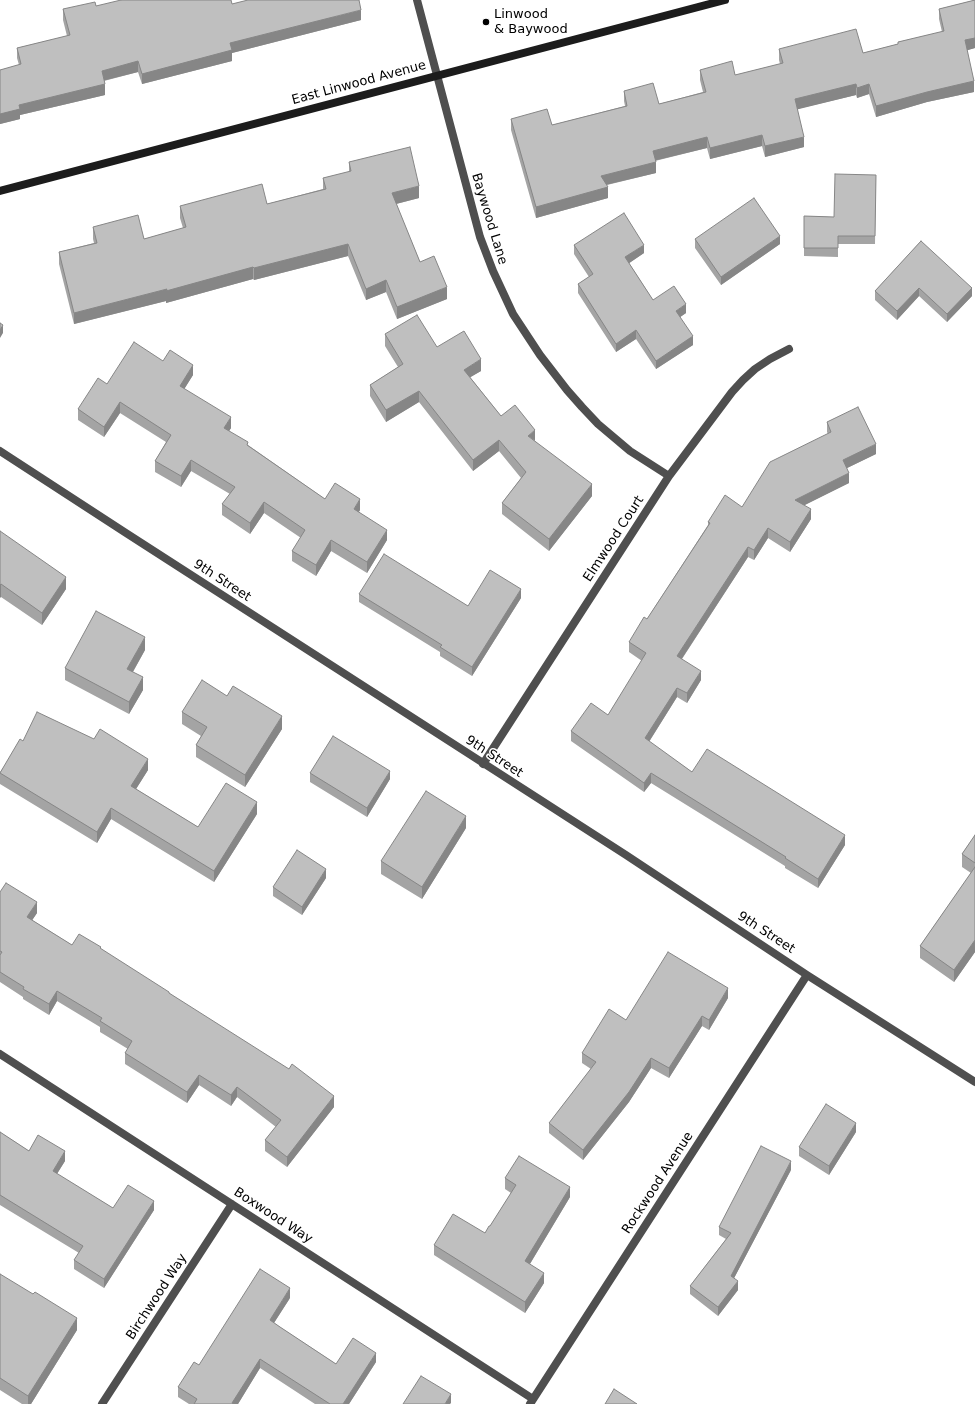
<!DOCTYPE html>
<style>
body{margin:0}
canvas{display:block;background:#fff}
</style>
<canvas width="975" height="1404"></canvas>
<script>
const context = document.querySelector('canvas').getContext('2d');
context.lineJoin = 'round';
const shape = rows => new Path2D(rows.map(r => 'M' + r).join(''));
function strokePath(path, color, width, dash) { context.strokeStyle = color; context.lineWidth = width; context.lineCap = dash ? 'butt' : 'round'; context.setLineDash(dash || []); context.stroke(path); }
function fillPath(path, color) { context.fillStyle = color; context.fill(path, 'evenodd'); }
function drawText(font, color, halo, rows, align = 'center') {
  context.font = font + ' "DejaVu Sans",sans-serif'; context.lineWidth = 3; context.setLineDash([]); context.textBaseline = 'middle'; context.strokeStyle = halo; context.fillStyle = color; for (const [text, x, y, turn = 0] of rows) {
    context.save(); context.translate(x, y); context.rotate((+turn || 0) * Math.PI / 180); context.textAlign = isNaN(turn) ? turn : align; if (halo) context.strokeText(text, 0, 0); context.fillText(text, 0, 0); context.restore();
  }
}
strokePath(shape([
 [417,0,480,237,493,271,513,314,540,355,567,390,582,407,598,424,630,451,669,476],
 [0,451,126,533,626,855,807,975,975,1082],
 [483,764,669,476,732,392,743,380,755,369,770,359,789,349],
 [0,1054,533,1399],
 [102,1404,232,1204],
 [530,1404,807,975]
]), '#4f4f4f', 8);
strokePath(shape([
 [0,191,725,0]
]), '#1c1c1c', 8);
fillPath(shape([
 [975,0,975,48,967,50,974,92,927,102,876,117,869,94,857,98,856,95,797,109,804,147,765,157,762,146,710,159,707,148,655,161,656,173,607,185,608,198,536,218,511,130,511,119,552,125,625,106,624,101,624,91,659,104,703,92,700,80,700,70,735,75,780,64,779,60,779,49,863,53,898,44,898,42,942,32,939,19,939,9],
 [232,4,361,20,232,53,232,61,142,84,138,72,104,81,105,95,20,115,20,119,0,124,0,70,19,65,17,58,17,48,67,36,63,20,63,9,96,6],
 [349,162,419,198,396,204,420,262,447,299,397,319,386,292,366,300,348,256,254,280,253,279,166,303,166,301,74,324,59,264,59,252,94,243,93,239,93,227,144,239,183,228,180,218,180,206,267,204,323,189,323,178,349,172],
 [876,175,875,244,838,244,838,257,804,256,804,216,834,217],
 [695,239,780,244,721,285,695,248],
 [921,241,972,296,947,322,919,296,897,320,875,300,875,291],
 [574,245,644,253,629,263,653,300,686,313,680,317,693,345,656,369,636,339,616,352,578,293,578,284,589,277,574,254],
 [385,334,437,347,481,371,470,377,501,416,535,441,592,496,549,551,502,514,502,503,521,478,499,451,473,471,419,402,386,422,370,396,370,385,398,367,385,346],
 [163,361,193,375,184,389,231,428,229,431,248,445,325,499,360,510,359,512,387,540,367,573,331,551,316,576,292,561,292,551,301,538,264,513,250,534,222,515,222,504,230,494,191,471,181,487,155,472,155,461,166,442,120,413,104,437,78,420,78,409,107,384],
 [827,422,876,454,847,468,849,483,804,505,811,519,790,552,768,538,754,560,748,557,682,659,701,680,687,703,677,697,649,742,692,772,845,845,818,888,785,868,785,866,651,783,644,792,571,741,571,731,608,715,642,661,629,652,629,642,647,619,708,525,708,522,742,507,828,434,827,432],
 [0,531,66,589,42,625,1,597],
 [359,594,468,606,521,598,472,676,440,656,440,652,359,602],
 [145,650,133,672,143,690,129,714,65,680,65,668],
 [227,696,282,729,245,787,196,757,196,745,201,736,182,724,182,712],
 [23,741,148,770,136,789,198,827,257,814,214,882,111,819,97,843,0,784,0,772],
 [310,773,390,779,367,817,310,782],
 [466,828,422,899,381,874,381,861],
 [975,835,975,952,954,982,920,958,920,946,971,873,962,867,962,854],
 [326,878,302,915,273,896,273,887],
 [0,892,37,913,32,920,72,945,101,949,169,993,334,1107,287,1167,265,1151,265,1140,276,1127,237,1097,231,1106,199,1085,187,1103,125,1064,125,1053,128,1049,100,1032,100,1027,57,1001,49,1015,23,999,23,997,0,982],
 [728,998,709,1030,702,1026,669,1078,651,1068,629,1102,583,1160,549,1133,549,1123,591,1069,582,1063,582,1053,626,1020],
 [0,1132,29,1151,65,1161,57,1174,113,1208,154,1210,104,1288,74,1269,74,1260,79,1253,0,1205],
 [856,1132,829,1175,799,1156,799,1147],
 [791,1170,734,1278,738,1290,718,1316,690,1294,690,1286,726,1239,719,1235,719,1227],
 [505,1178,570,1197,530,1264,544,1283,525,1313,434,1255,434,1245,485,1233,490,1226,511,1193,505,1189],
 [0,1274,77,1330,31,1404,22,1404,0,1390],
 [290,1298,274,1323,336,1364,376,1362,349,1404,315,1404,260,1368,238,1404,189,1404,178,1397,178,1387,199,1365]
]), '#a4a4a4');
fillPath(shape([
 [361,10,361,20,232,53,232,61,142,84,142,74,230,43],
 [975,38,975,48,965,51,965,40],
 [138,61,138,72,102,81,102,71],
 [974,81,974,92,927,102,876,117,876,106,927,92],
 [105,84,105,95,20,115,20,119,0,124,0,114,19,105],
 [856,84,856,95,795,110,795,99],
 [869,84,869,94,857,98,857,88],
 [762,135,762,146,710,159,710,148],
 [707,137,707,148,653,161,653,151],
 [804,137,804,147,765,157,765,146],
 [656,162,656,173,601,186,601,176],
 [419,186,419,198,392,205,392,193],
 [608,187,608,198,536,218,536,207],
 [780,236,780,244,721,285,721,277],
 [348,244,348,256,254,280,254,268],
 [644,245,644,253,625,266,625,257],
 [253,267,253,279,166,303,166,301,74,324,74,313],
 [386,280,386,292,366,300,366,289],
 [447,287,447,299,397,319,397,307],
 [919,288,919,296,897,320,897,311],
 [972,288,972,296,947,322,947,314],
 [686,304,686,313,676,320,676,311],
 [3,325,3,333,0,338,0,330],
 [636,330,636,339,616,352,616,344],
 [693,336,693,345,656,369,656,361],
 [481,359,481,371,464,381,464,370],
 [193,365,193,375,180,396,180,386],
 [419,391,419,402,386,422,386,410],
 [120,402,120,413,104,437,104,427],
 [231,417,231,428,224,439,224,428],
 [535,430,535,441,528,436],
 [499,440,499,451,473,471,473,460],
 [876,444,876,454,843,470,843,460],
 [191,460,191,471,181,487,181,476],
 [849,473,849,483,795,510,795,500],
 [592,484,592,496,549,551,549,539],
 [360,499,360,510,354,519,354,509],
 [264,502,264,513,250,534,250,523],
 [811,509,811,519,790,552,790,542],
 [768,528,768,538,754,560,754,550],
 [387,530,387,540,367,573,367,562],
 [331,540,331,551,316,576,316,565],
 [748,547,748,557,677,666,677,656],
 [66,577,66,589,42,625,42,613],
 [1,584,1,597,0,598,0,585],
 [521,589,521,598,472,676,472,667],
 [145,637,145,650,127,682,127,669],
 [701,671,701,680,687,703,687,693],
 [143,677,143,690,129,714,129,702],
 [677,688,677,697,645,748,645,738],
 [282,716,282,729,245,787,245,775],
 [148,759,148,770,131,797,131,786],
 [390,771,390,779,367,817,367,808],
 [651,773,651,783,644,792,644,783],
 [257,802,257,814,214,882,214,871],
 [111,808,111,819,97,843,97,832],
 [466,816,466,828,422,899,422,887],
 [845,835,845,845,818,888,818,879],
 [326,869,326,878,302,915,302,907],
 [37,902,37,913,27,928,27,917],
 [975,940,975,952,954,982,954,970],
 [728,988,728,998,709,1030,709,1020],
 [57,991,57,1001,49,1015,49,1004],
 [702,1016,702,1026,669,1078,669,1068],
 [651,1058,651,1068,629,1102,583,1160,583,1150],
 [199,1075,199,1085,187,1103,187,1092],
 [237,1087,237,1097,231,1106,231,1095],
 [334,1096,334,1107,287,1167,287,1157],
 [856,1123,856,1132,829,1175,829,1166],
 [65,1151,65,1161,53,1180,53,1171],
 [791,1161,791,1170,731,1284,731,1276],
 [570,1187,570,1197,525,1272,525,1261],
 [154,1201,154,1210,104,1288,104,1279],
 [544,1273,544,1283,525,1313,525,1302],
 [738,1281,738,1290,718,1316,718,1307],
 [290,1288,290,1298,270,1329,270,1320],
 [77,1318,77,1330,31,1404,28,1404,28,1396],
 [376,1353,376,1362,349,1404,343,1404],
 [260,1359,260,1368,238,1404,232,1404,232,1403],
 [451,1394,451,1403,450,1404,445,1404]
]), '#868686');
const building = shape([
 [121,0,231,0,232,4,248,0,359,0,361,10,230,43,232,50,142,74,138,61,102,71,105,84,19,105,20,109,0,114,0,70,21,64,17,48,70,35,63,9,95,2,96,6,121,0],
 [975,0,975,38,965,40,974,81,927,92,876,106,869,84,857,88,856,84,795,99,804,137,765,146,762,135,710,148,707,137,653,151,656,162,601,176,608,187,536,207,511,119,547,109,552,125,627,106,624,91,653,83,659,104,706,92,700,70,732,61,735,75,783,63,779,49,856,29,863,53,898,44,898,42,944,31,939,9,975,0],
 [410,147,419,186,392,193,420,262,434,256,447,287,397,307,386,280,366,289,348,244,254,268,253,267,166,291,167,289,74,313,59,252,97,243,93,227,138,215,144,239,186,227,180,206,262,184,267,204,326,189,323,178,351,171,349,162,410,147],
 [835,174,876,175,875,236,838,236,838,248,804,248,804,216,834,217,835,174],
 [754,198,780,236,721,277,695,239,754,198],
 [624,213,644,245,625,257,653,300,674,286,686,304,676,311,693,336,656,361,636,330,616,344,578,284,593,274,574,245,624,213],
 [921,241,972,288,947,314,919,288,897,311,875,291,921,241],
 [417,315,437,347,464,331,481,359,464,370,501,416,515,405,535,430,528,436,592,484,549,539,502,503,526,472,499,440,473,460,419,391,386,410,370,385,403,364,385,334,417,315],
 [0,323,3,325,0,330,0,323],
 [134,342,163,361,170,350,193,365,180,386,231,417,224,428,248,442,247,445,325,499,335,483,360,499,354,509,387,530,367,562,331,540,316,565,292,551,305,530,264,502,250,523,222,504,235,487,191,460,181,476,155,461,171,435,120,402,104,427,78,409,98,378,107,384,134,342],
 [858,407,876,444,843,460,849,473,795,500,811,509,790,542,768,528,754,550,748,547,677,656,701,671,687,693,677,688,645,738,692,772,707,749,845,835,818,879,785,858,786,857,651,773,644,783,571,731,591,703,608,715,646,653,629,642,644,617,647,619,710,523,708,522,725,495,742,507,770,462,831,432,827,422,858,407],
 [0,531,66,577,42,613,1,584,0,585,0,531],
 [384,554,468,606,490,570,521,589,472,667,440,647,442,645,359,594,384,554],
 [96,611,145,637,127,669,143,677,129,702,65,668,96,611],
 [202,680,227,696,233,686,282,716,245,775,196,745,207,727,182,712,202,680],
 [37,712,94,739,100,729,148,759,131,786,198,827,226,783,257,802,214,871,111,808,97,832,0,773,20,739,23,741,37,712],
 [333,736,390,771,367,808,310,773,333,736],
 [426,791,466,816,422,887,381,861,426,791],
 [975,835,975,863,962,854,975,835],
 [297,850,326,869,302,907,273,887,297,850],
 [975,867,975,940,954,970,920,946,975,867],
 [6,883,37,902,27,917,72,945,79,934,101,947,100,948,169,992,169,993,289,1069,292,1064,334,1096,287,1157,265,1140,281,1120,237,1087,231,1095,199,1075,187,1092,125,1053,132,1041,100,1021,102,1018,57,991,49,1004,23,989,24,987,0,972,0,955,2,952,0,951,0,892,6,883],
 [668,952,728,988,709,1020,702,1016,669,1068,651,1058,629,1092,583,1150,549,1123,596,1062,582,1053,609,1009,626,1020,668,952],
 [826,1104,856,1123,829,1166,799,1147,826,1104],
 [0,1132,29,1151,38,1135,65,1151,53,1171,113,1208,128,1185,154,1201,104,1279,74,1260,83,1246,0,1195,0,1132],
 [761,1146,791,1161,731,1276,738,1281,718,1307,690,1286,731,1233,719,1227,761,1146],
 [519,1156,570,1187,525,1261,544,1273,525,1302,434,1245,453,1214,485,1233,489,1226,490,1226,516,1185,505,1178,519,1156],
 [260,1269,290,1288,270,1320,280,1327,336,1364,353,1338,376,1353,343,1404,330,1404,260,1359,232,1403,234,1404,194,1404,197,1399,178,1387,194,1362,199,1365,260,1269],
 [0,1274,33,1294,35,1292,77,1318,28,1396,0,1378,0,1274],
 [421,1376,451,1394,445,1404,403,1404,421,1376],
 [614,1389,637,1404,605,1404,614,1389]
]);
fillPath(building, '#bfbfbf');
strokePath(building, '#868686', 1);
for (const [x, y, r, color] of [
 [486,22,4,"#000"]
]) { const dot = new Path2D(); dot.arc(x, y, r, 0, 2 * Math.PI); context.fillStyle = color; context.fill(dot); strokePath(dot, '#fff', 1.5); }
drawText('13px', '#000', '#fff', [
 ["Linwood",494,15],
 ["& Baywood",494,30]
], 'left');
drawText('13px', '#000', '#fff', [
 ["East Linwood Avenue",359,83,-15],
 ["Baywood Lane",489,219,73],
 ["Elmwood Court",614,539,-57],
 ["9th Street",222,581,33],
 ["9th Street",494,757,33],
 ["9th Street",766,933,33],
 ["Rockwood Avenue",658,1183,-57],
 ["Boxwood Way",273,1216,33],
 ["Birchwood Way",157,1297,-57]
]);
</script>
